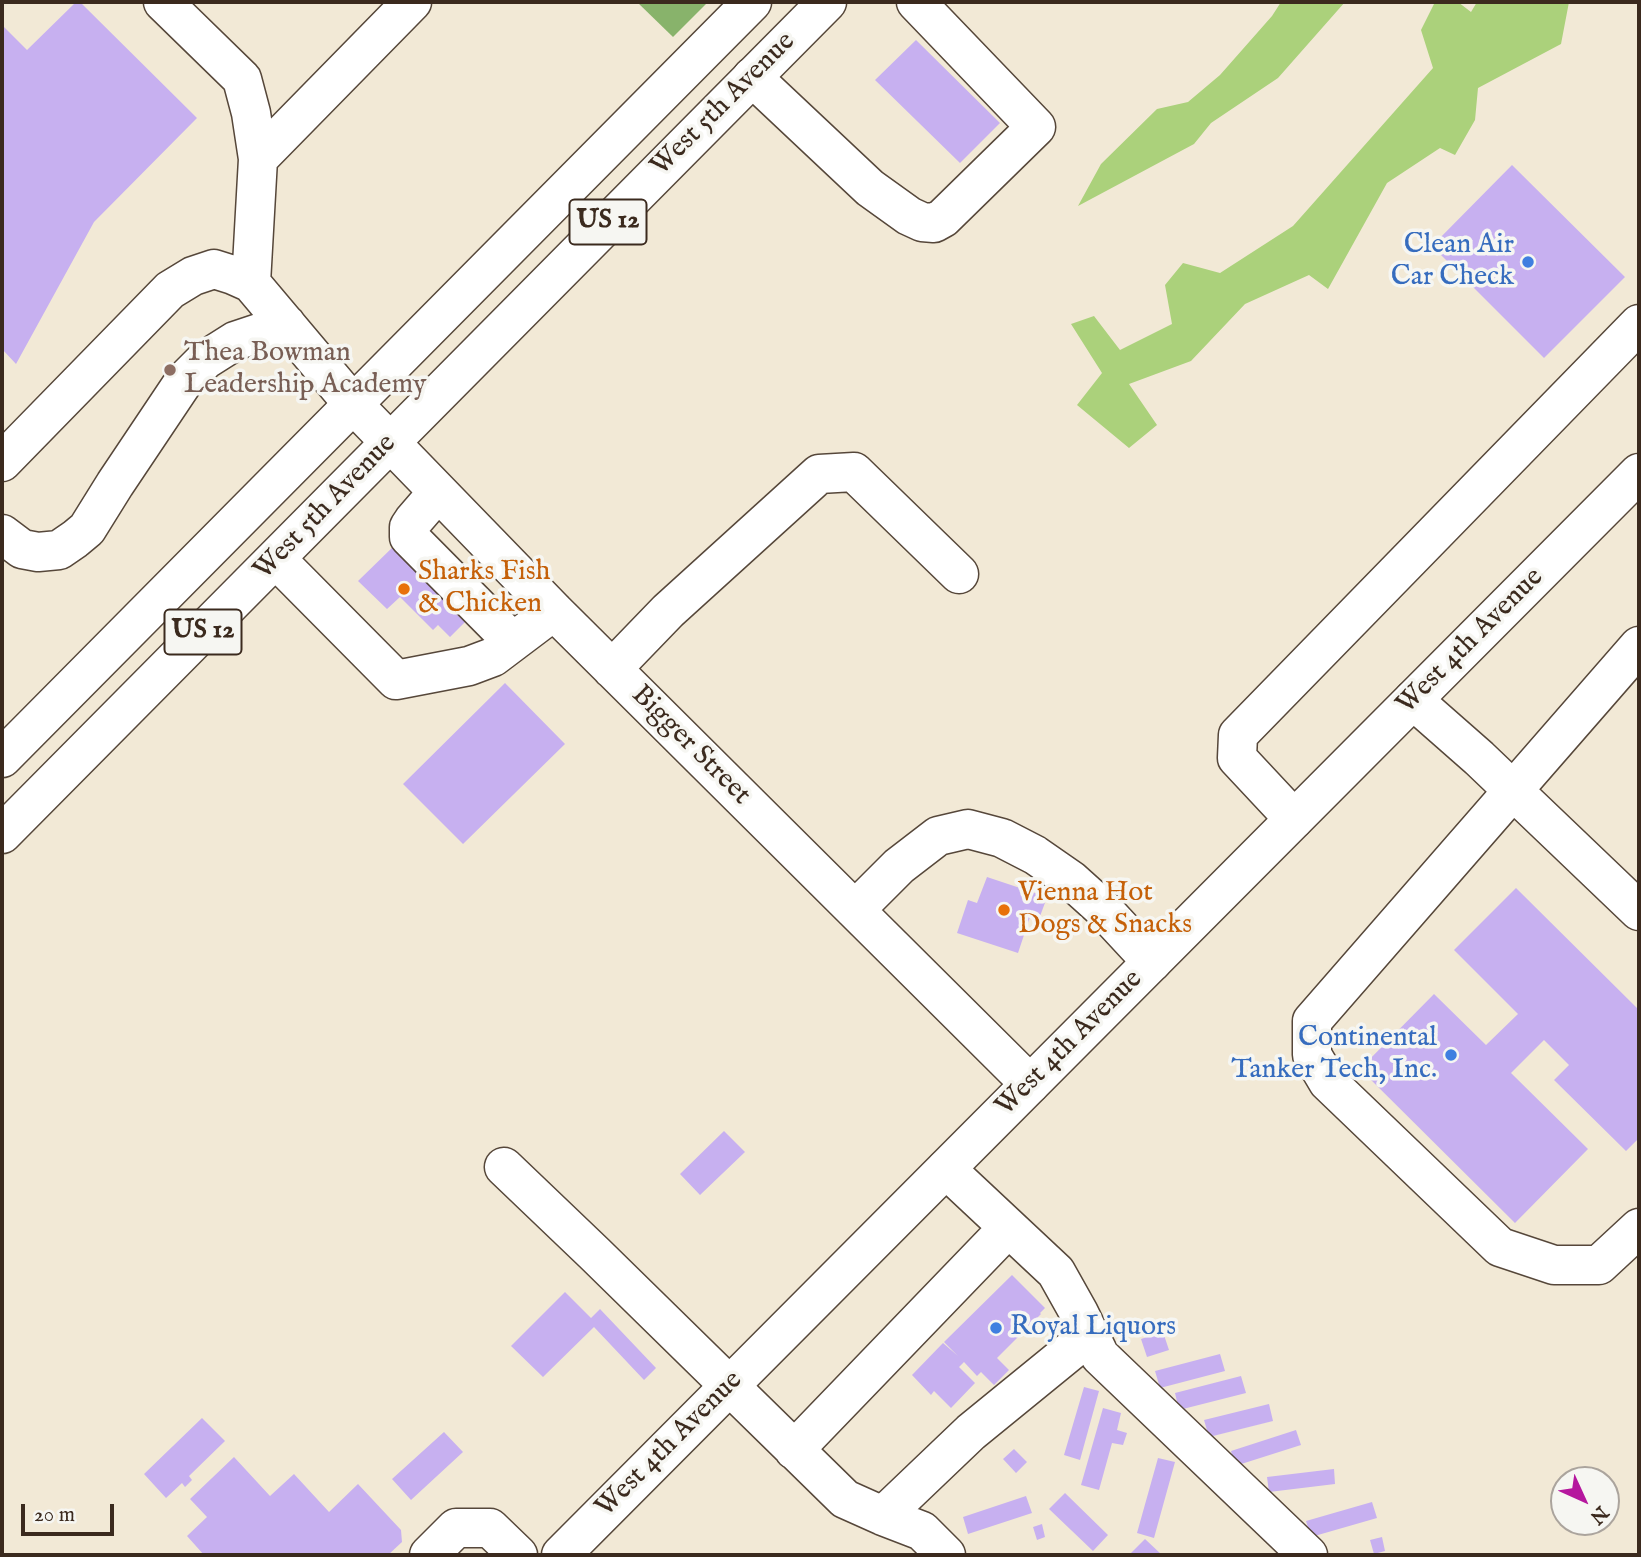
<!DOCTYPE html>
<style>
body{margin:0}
#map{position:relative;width:1641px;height:1557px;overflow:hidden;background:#f2e9d6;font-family:"IM FELL English",serif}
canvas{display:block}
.frame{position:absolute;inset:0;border:4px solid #3b2a1e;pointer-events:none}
.north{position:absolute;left:1550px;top:1466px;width:70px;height:70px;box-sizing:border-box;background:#f6f6f2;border:2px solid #aba49d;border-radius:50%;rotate:135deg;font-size:19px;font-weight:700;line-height:28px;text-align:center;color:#3b2a1e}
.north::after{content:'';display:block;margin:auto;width:24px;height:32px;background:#b5179e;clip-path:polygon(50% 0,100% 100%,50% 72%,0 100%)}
.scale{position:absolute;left:21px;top:1504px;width:93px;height:32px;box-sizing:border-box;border:4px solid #3b2a1e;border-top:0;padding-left:9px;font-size:21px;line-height:24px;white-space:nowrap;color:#3b2a1e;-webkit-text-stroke:5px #f6f6f2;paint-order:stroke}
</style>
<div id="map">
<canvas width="1641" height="1557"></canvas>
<div class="frame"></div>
<div class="north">N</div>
<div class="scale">20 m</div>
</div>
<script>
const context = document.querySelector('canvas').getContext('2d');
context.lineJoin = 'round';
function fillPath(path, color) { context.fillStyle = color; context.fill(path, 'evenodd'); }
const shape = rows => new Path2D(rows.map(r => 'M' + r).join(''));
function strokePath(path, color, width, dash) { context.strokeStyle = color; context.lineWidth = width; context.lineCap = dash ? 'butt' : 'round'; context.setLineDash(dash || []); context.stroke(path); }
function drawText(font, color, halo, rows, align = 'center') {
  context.font = font + ' "IM FELL English",serif'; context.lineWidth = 7; context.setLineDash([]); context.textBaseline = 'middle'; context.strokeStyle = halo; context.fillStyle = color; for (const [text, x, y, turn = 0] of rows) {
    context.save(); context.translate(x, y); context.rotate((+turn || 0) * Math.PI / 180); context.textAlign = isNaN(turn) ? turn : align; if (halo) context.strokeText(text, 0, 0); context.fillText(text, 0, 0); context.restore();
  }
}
fillPath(shape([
 [1281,2,1345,2,1278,78,1211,123,1194,144,1078,206,1101,164,1157,109,1188,102,1220,75,1272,16],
 [1435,2,1458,2,1471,12,1477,2,1569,2,1561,44,1478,88,1475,120,1455,155,1440,148,1387,183,1328,289,1309,275,1245,304,1191,361,1129,384,1157,425,1129,448,1077,405,1102,373,1071,324,1094,316,1120,350,1172,324,1165,285,1183,263,1220,273,1293,226,1433,68,1421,30]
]), '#abd17b');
fillPath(shape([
 [637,2,708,2,673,37]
]), '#88b36b');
fillPath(shape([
 [76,2,80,2,197,118,94,222,16,364,2,349,2,25,27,50],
 [916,40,1000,123,960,163,875,80],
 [1512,165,1625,277,1544,358,1432,246],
 [396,544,456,609,453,611,465,622,450,637,438,625,433,630,400,597,387,609,358,581],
 [505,683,565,744,463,844,403,784],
 [987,877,1038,894,1037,896,1046,900,1039,919,1030,917,1018,953,957,933,968,900,977,903],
 [1516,888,1639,1010,1639,1138,1626,1151,1554,1080,1569,1065,1544,1040,1511,1073,1588,1149,1515,1223,1360,1069,1434,994,1486,1045,1518,1014,1454,950],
 [724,1131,745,1152,700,1195,680,1174],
 [1012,1275,1045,1308,1040,1313,1041,1314,997,1358,1009,1370,994,1385,981,1372,977,1376,964,1362,959,1367,975,1383,951,1408,934,1391,931,1395,912,1375,943,1343,958,1356,944,1342],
 [565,1292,591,1318,600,1309,656,1368,644,1380,594,1327,543,1377,511,1346],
 [1163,1332,1169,1350,1147,1357,1141,1339],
 [1220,1354,1225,1371,1160,1388,1155,1371],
 [1241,1376,1246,1393,1179,1410,1175,1393],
 [1084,1387,1099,1391,1080,1460,1064,1455],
 [1269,1404,1273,1421,1209,1437,1204,1420],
 [1103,1408,1121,1413,1117,1430,1127,1433,1123,1445,1112,1443,1099,1490,1081,1485],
 [202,1418,225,1441,189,1476,192,1480,185,1487,182,1483,166,1498,144,1474],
 [1296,1430,1301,1445,1235,1466,1231,1451],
 [444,1432,463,1452,411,1500,392,1479],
 [1014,1449,1027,1462,1016,1473,1003,1459],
 [234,1457,270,1496,294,1474,329,1512,358,1484,401,1530,402,1542,388,1555,204,1555,187,1536,207,1517,190,1499],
 [1158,1458,1175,1462,1154,1538,1137,1533],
 [1334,1469,1335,1484,1269,1492,1267,1477],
 [1065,1493,1108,1535,1093,1551,1049,1509],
 [1026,1496,1032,1513,968,1534,963,1517],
 [1372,1502,1377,1518,1311,1537,1306,1521],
 [1042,1524,1045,1537,1037,1540,1033,1527],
 [1382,1537,1385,1551,1374,1554,1370,1540],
 [1145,1539,1162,1555,1129,1555]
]), '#c7b0f0');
const minor = shape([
 [163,2,242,79,251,113,258,159,251,283],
 [752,77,870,188,909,216,922,222,934,223,943,218,1036,127,916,2],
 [258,159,412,2],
 [2,462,170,290,193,276,214,269,233,275,251,283,353,404,554,611,1030,1084],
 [438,492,413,521,409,527,409,537,513,642],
 [2,534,22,549,38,552,59,550,75,539,87,529,115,484,184,381,205,360,235,341,286,324],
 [276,559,396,680,469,666,493,657,554,611],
 [1639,646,1312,1021,1312,1055,1328,1082,1500,1247,1554,1265,1599,1265,1639,1228],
 [612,669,668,611,819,474,854,472,959,574],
 [1413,700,1479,758,1639,911],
 [1294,819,1237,758,1238,735,1639,324],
 [855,910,899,866,938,836,968,829,1002,838,1035,855,1071,880,1101,907,1152,962],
 [504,1167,595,1254,845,1499,883,1516,922,1531,946,1555],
 [946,1169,1056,1272,1079,1313,1100,1356,1308,1555],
 [794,1450,1008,1228],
 [883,1516,971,1432,1090,1335],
 [429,1555,456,1528,490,1528,518,1555]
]);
const major = shape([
 [2,758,752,2],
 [2,834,827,2],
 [561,1555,1639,473]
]);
strokePath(minor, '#56473a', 41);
strokePath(major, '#56473a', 41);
strokePath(minor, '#fff', 38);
strokePath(major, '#fff', 38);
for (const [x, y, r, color] of [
 [1528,262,7,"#3f7fe0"],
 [170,370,7,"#8d6e63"],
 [404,589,7,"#e8710a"],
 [1004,910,7,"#e8710a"],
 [1451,1055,7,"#3f7fe0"],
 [996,1328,7,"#3f7fe0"]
]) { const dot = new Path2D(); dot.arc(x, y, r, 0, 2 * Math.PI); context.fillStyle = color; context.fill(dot); strokePath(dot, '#f6f6f2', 2.5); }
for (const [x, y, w] of [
 [608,222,77],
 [203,632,77]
]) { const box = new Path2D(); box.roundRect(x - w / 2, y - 22.5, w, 45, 5); context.fillStyle = '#f6f6f2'; context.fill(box); strokePath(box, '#3b2a1e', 2); }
drawText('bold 26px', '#3b2a1e', null, [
 ["US 12",608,222],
 ["US 12",203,632]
]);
drawText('28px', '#3b2a1e', '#f6f6f2', [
 ["West 5th Avenue",724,105,-45],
 ["West 5th Avenue",326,508,-46],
 ["West 4th Avenue",1471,642,-45],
 ["Bigger Street",690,746,45],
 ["West 4th Avenue",1070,1044,-45],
 ["West 4th Avenue",670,1445,-45]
]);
drawText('28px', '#366cbe', '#f6f6f2', [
 ["Clean Air",1514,246],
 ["Car Check",1514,278],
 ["Continental",1437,1039],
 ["Tanker Tech, Inc.",1437,1071],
 ["Royal Liquors",1010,1328,"left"]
], 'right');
drawText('28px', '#785e54', '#f6f6f2', [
 ["Thea Bowman",184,354],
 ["Leadership Academy",184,386]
], 'left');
drawText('28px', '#c56008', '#f6f6f2', [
 ["Sharks Fish",418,573],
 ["& Chicken",418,605],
 ["Vienna Hot",1018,894],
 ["Dogs & Snacks",1018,926]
], 'left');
</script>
